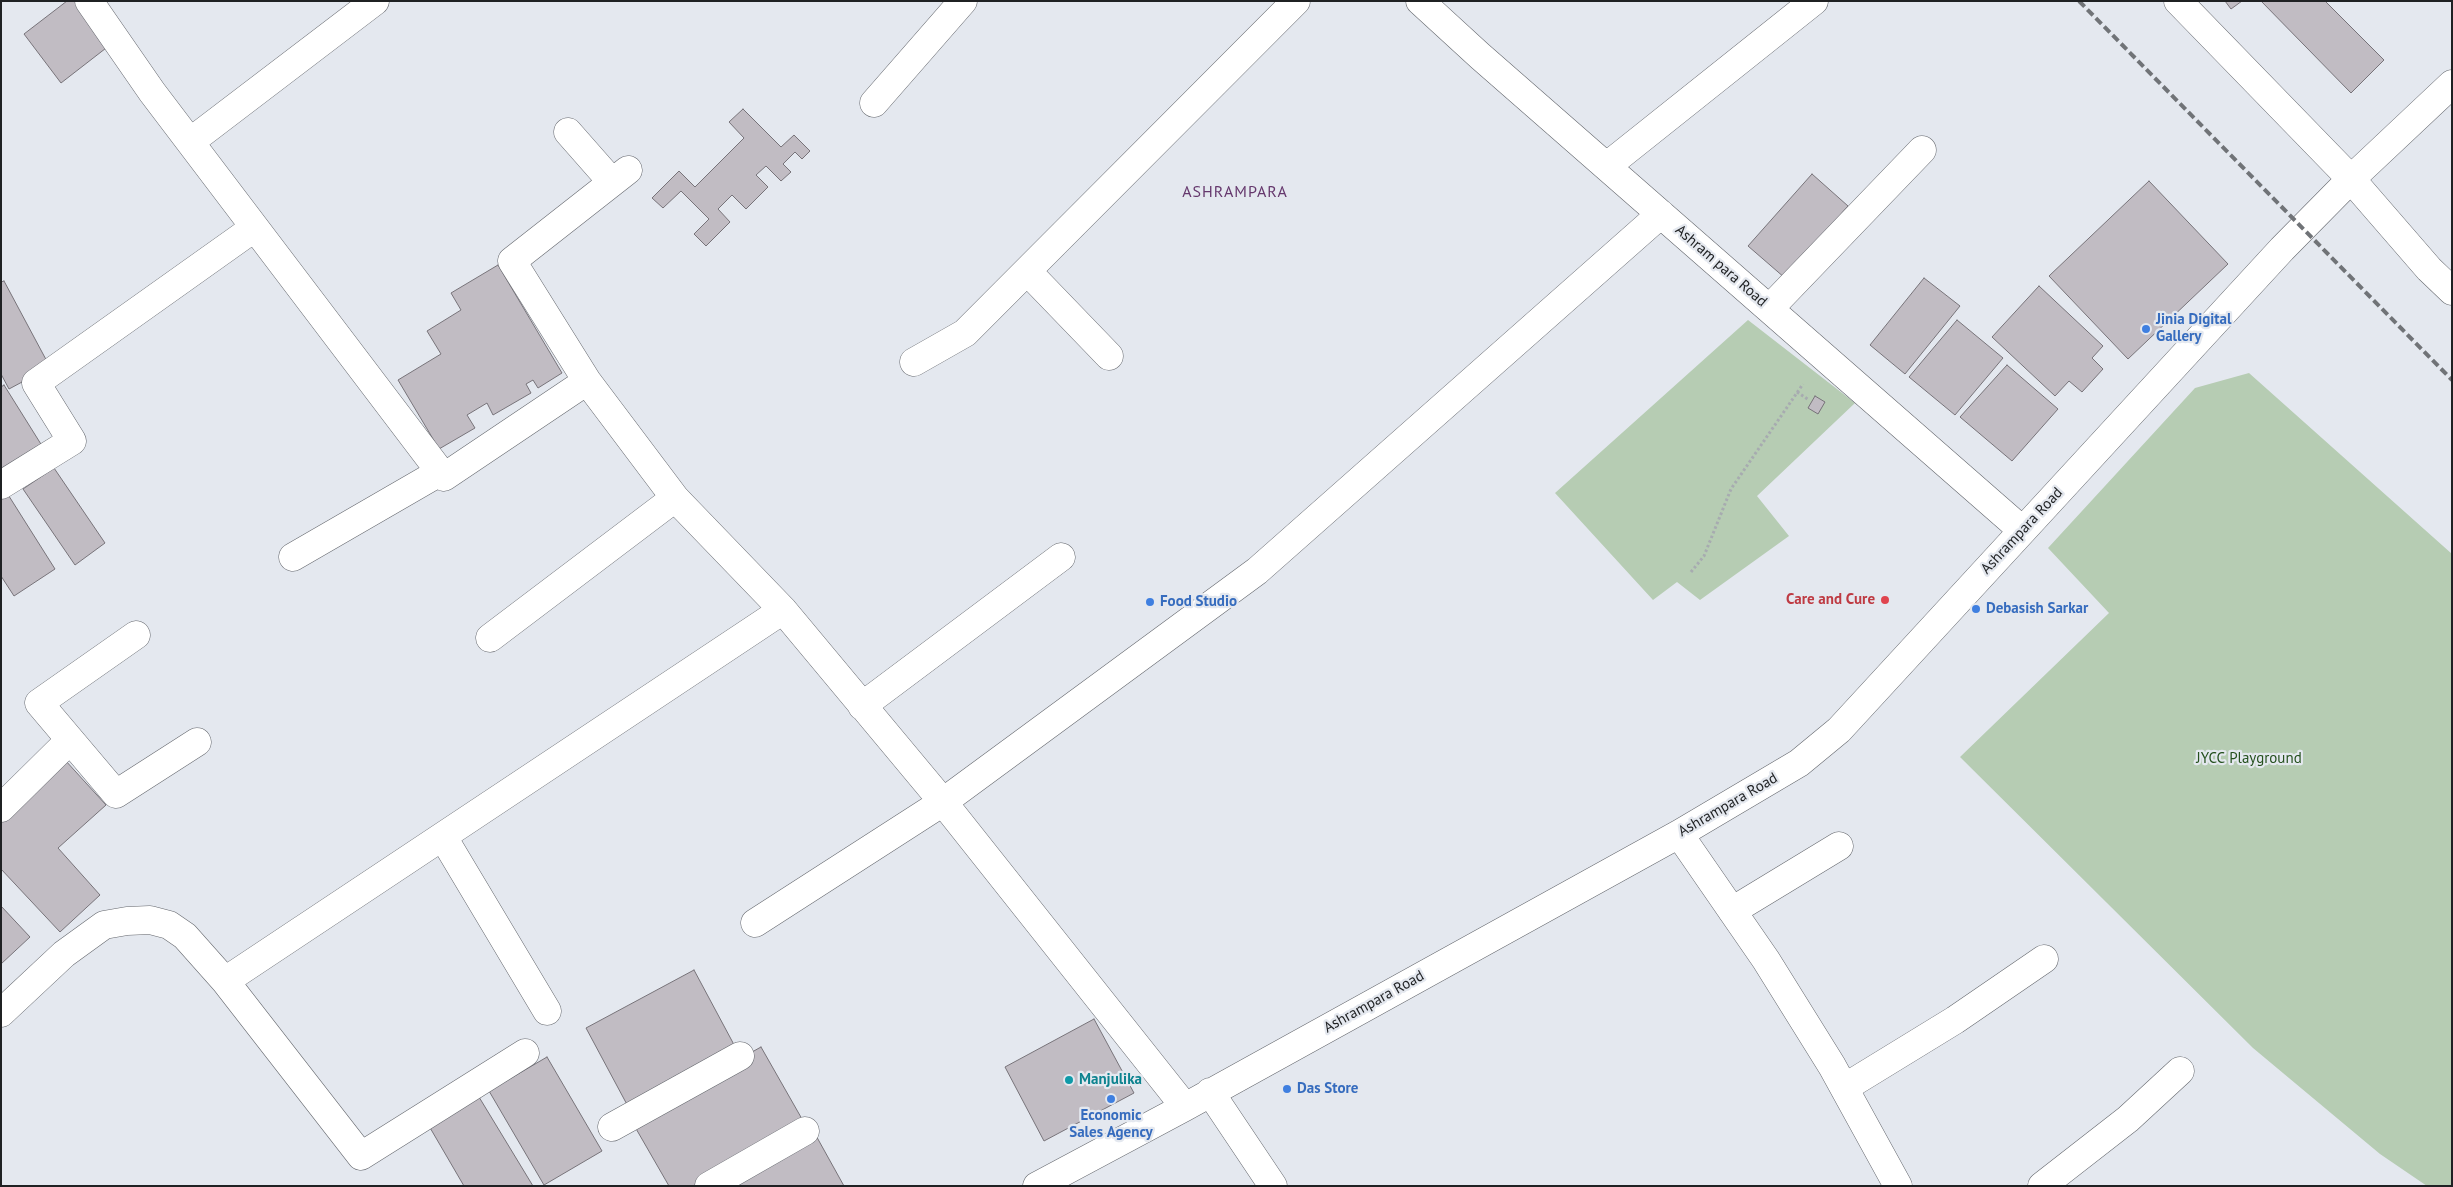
<!DOCTYPE html>
<style>
body{margin:0}
#map{position:relative;width:2453px;height:1187px;overflow:hidden;background:#e4e8ef;font-family:"PT Sans",sans-serif}
canvas{display:block}
.frame{position:absolute;inset:0;border:2px solid #1f2123;pointer-events:none}
</style>
<div id="map">
<canvas width="2453" height="1187"></canvas>
<div class="frame"></div>
</div>
<script>
const context = document.querySelector('canvas').getContext('2d');
context.lineJoin = 'round';
function fillPath(path, color) { context.fillStyle = color; context.fill(path, 'evenodd'); }
const shape = rows => new Path2D(rows.map(r => 'M' + r).join(''));
function strokePath(path, color, width, dash) { context.strokeStyle = color; context.lineWidth = width; context.lineCap = dash ? 'butt' : 'round'; context.setLineDash(dash || []); context.stroke(path); }
function drawText(font, color, halo, rows, align = 'center') {
  context.font = font + ' "PT Sans",sans-serif'; context.lineWidth = 4.5; context.setLineDash([]); context.textBaseline = 'middle'; context.strokeStyle = halo; context.fillStyle = color; for (const [text, x, y, turn = 0] of rows) {
    context.save(); context.translate(x, y); context.rotate((+turn || 0) * Math.PI / 180); context.textAlign = isNaN(turn) ? turn : align; if (halo) context.strokeText(text, 0, 0); context.fillText(text, 0, 0); context.restore();
  }
}
fillPath(shape([
 [1748,320,1855,403,1757,496,1789,536,1700,600,1677,582,1653,600,1555,493],
 [2249,373,2452,554,2452,1186,2427,1186,2380,1154,2253,1048,1960,757,2109,613,2048,548,2195,388]
]), '#b6ccb3');
const building = shape([
 [67,1,76,1,110,45,61,83,24,34,67,1],
 [2225,1,2242,1,2231,9,2225,1],
 [2261,1,2325,1,2384,60,2351,93,2261,1],
 [743,109,781,147,794,135,810,151,802,159,795,152,783,164,791,172,781,181,766,166,756,175,768,187,746,209,732,195,718,209,730,222,706,246,694,234,709,219,681,191,663,208,652,198,679,171,695,187,744,138,729,122,743,109],
 [1812,174,1848,206,1785,278,1748,246,1812,174],
 [2149,181,2228,264,2128,359,2049,276,2149,181],
 [498,265,562,373,538,388,533,380,526,384,531,393,493,415,487,403,467,415,475,428,439,449,398,380,441,354,427,331,461,310,451,293,498,265],
 [1924,278,1960,306,1905,374,1870,345,1924,278],
 [4,281,50,367,9,389,1,374,1,282,4,281],
 [2039,286,2103,346,2092,358,2103,369,2082,392,2069,381,2055,396,1992,337,2039,286],
 [1957,320,2003,358,1955,415,1909,377,1957,320],
 [2007,365,2058,409,2012,461,1960,417,2007,365],
 [4,385,44,449,1,475,1,387,4,385],
 [1815,396,1825,402,1818,414,1808,408,1815,396],
 [54,468,105,543,75,565,23,489,54,468],
 [7,493,55,569,14,596,1,576,1,497,7,493],
 [65,760,106,805,58,848,100,895,60,932,1,869,1,819,65,760],
 [1,906,30,937,1,964,1,906],
 [694,970,739,1054,631,1112,586,1028,694,970],
 [1094,1019,1134,1093,1044,1141,1005,1067,1094,1019],
 [761,1047,806,1126,701,1186,669,1186,631,1120,761,1047],
 [547,1057,602,1151,544,1185,489,1091,547,1057],
 [479,1097,533,1186,464,1186,429,1126,479,1097],
 [814,1132,844,1186,720,1186,814,1132]
]);
fillPath(building, '#c1bcc3');
strokePath(building, '#777379', 1);
const minor = shape([
 [89,1,152,92,444,477,587,381],
 [1420,1,1480,56,2022,530],
 [2178,1,2351,179,2429,269,2452,291],
 [874,103,963,1],
 [568,132,612,182],
 [190,142,375,1],
 [1607,166,1814,1],
 [628,170,512,261,587,381,675,498,783,610,943,802,1185,1107],
 [1027,271,1109,356],
 [1770,308,1922,150],
 [914,362,965,333,1296,1],
 [1,485,72,441,36,383,254,228],
 [293,557,440,472],
 [136,635,39,703,116,794,197,742],
 [490,638,675,498],
 [862,706,1061,557],
 [1,808,70,740],
 [1679,834,1766,960,1832,1066,1898,1186],
 [443,837,547,1011],
 [1732,911,1839,846],
 [755,923,943,802,1257,571,1661,214],
 [225,981,783,610],
 [1,1013,64,954,104,925,127,921,150,920,169,925,185,936,225,981,361,1156,525,1053],
 [1844,1088,1955,1020,2044,959],
 [1210,1092,1273,1186],
 [612,1127,740,1056],
 [709,1186,805,1131],
 [1037,1186,1185,1107,1679,834,1799,763,1839,730,2282,249,2351,179,2452,84],
 [2042,1186,2128,1119,2180,1071]
]);
strokePath(minor, '#64676d', 29);
strokePath(shape([
 [1797,392,1809,400],
 [1691,572,1704,556,1731,489,1803,384]
]), '#a7abb0', 3, [2.5, 2.5]);
strokePath(minor, '#fff', 28);
strokePath(shape([
 [2079,1,2452,380]
]), '#707377', 4, [8, 4]);
for (const [x, y, r, color] of [
 [2146,329,5,"#3f7fe0"],
 [1885,600,5,"#e0444e"],
 [1150,602,5,"#3f7fe0"],
 [1976,609,5,"#3f7fe0"],
 [1069,1080,5,"#0f9aa8"],
 [1287,1089,5,"#3f7fe0"],
 [1111,1099,5,"#3f7fe0"]
]) { const dot = new Path2D(); dot.arc(x, y, r, 0, 2 * Math.PI); context.fillStyle = color; context.fill(dot); strokePath(dot, '#e4e8ef', 2); }
drawText('15px', '#1f2123', '#e4e8ef', [
 ["Ashram para Road",1721,266,41],
 ["Ashrampara Road",2022,531,-47],
 ["Ashrampara Road",1728,805,-30],
 ["Ashrampara Road",1374,1002,-29]
]);
drawText('bold 15px', '#366cbe', '#e4e8ef', [
 ["Jinia Digital",2156,320],
 ["Gallery",2156,337],
 ["Food Studio",1160,602],
 ["Debasish Sarkar",1986,609],
 ["Das Store",1297,1089],
 ["Economic",1111,1116,"center"],
 ["Sales Agency",1111,1133,"center"]
], 'left');
drawText('bold 15px', '#be3a42', '#e4e8ef', [
 ["Care and Cure",1875,600]
], 'right');
drawText('15px', '#25511e', '#e4e8ef', [
 ["JYCC Playground",2249,759]
]);
drawText('bold 15px', '#0d838f', '#e4e8ef', [
 ["Manjulika",1079,1080]
], 'left');
context.letterSpacing = '1px';
drawText('16px', '#65386d', '#e4e8ef', [
 ["ASHRAMPARA",1235,192]
]);
context.letterSpacing = '0px';
</script>
